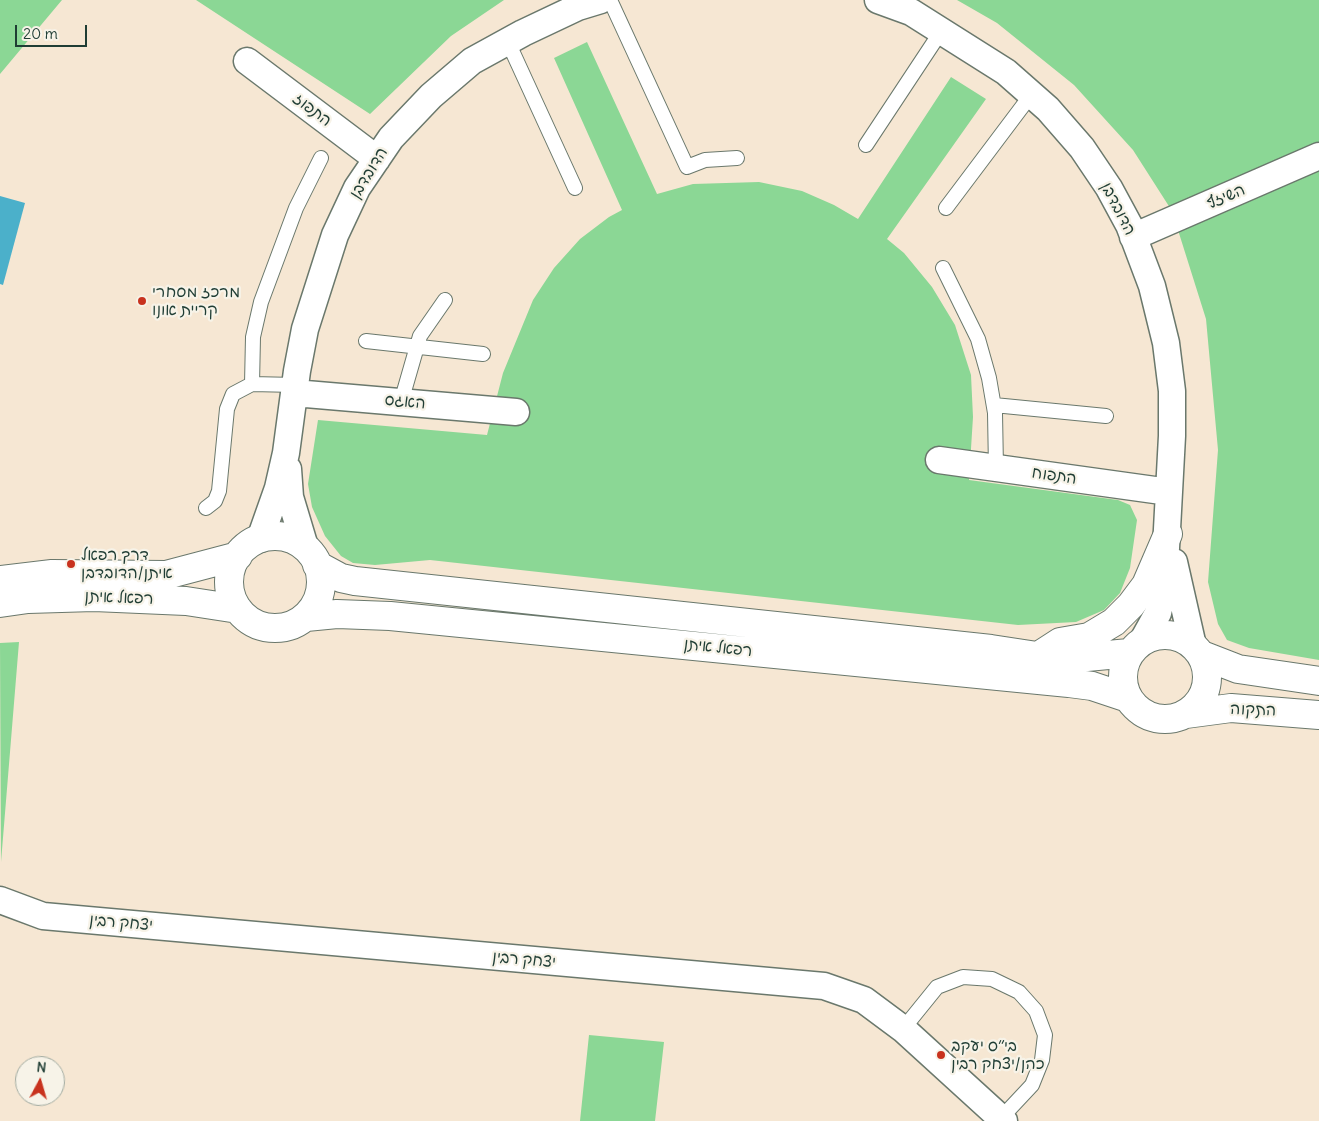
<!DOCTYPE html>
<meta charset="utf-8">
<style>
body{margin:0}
#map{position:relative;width:1319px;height:1121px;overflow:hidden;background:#f6e7d3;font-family:Delius,sans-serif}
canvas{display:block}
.north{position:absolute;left:15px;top:1056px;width:50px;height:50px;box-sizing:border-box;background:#f7f3e8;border:1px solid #a1aaa0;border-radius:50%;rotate:6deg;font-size:14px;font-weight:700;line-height:20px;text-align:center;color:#1f3d34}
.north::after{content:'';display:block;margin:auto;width:18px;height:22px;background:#c8321e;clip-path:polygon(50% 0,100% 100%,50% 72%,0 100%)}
.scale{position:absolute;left:15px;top:25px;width:72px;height:22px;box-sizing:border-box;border:2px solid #1f3d34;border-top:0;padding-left:6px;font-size:15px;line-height:18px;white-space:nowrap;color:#1f3d34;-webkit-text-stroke:4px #f7f3e8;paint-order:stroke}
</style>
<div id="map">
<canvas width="1319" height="1121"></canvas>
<div class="north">N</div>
<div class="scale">20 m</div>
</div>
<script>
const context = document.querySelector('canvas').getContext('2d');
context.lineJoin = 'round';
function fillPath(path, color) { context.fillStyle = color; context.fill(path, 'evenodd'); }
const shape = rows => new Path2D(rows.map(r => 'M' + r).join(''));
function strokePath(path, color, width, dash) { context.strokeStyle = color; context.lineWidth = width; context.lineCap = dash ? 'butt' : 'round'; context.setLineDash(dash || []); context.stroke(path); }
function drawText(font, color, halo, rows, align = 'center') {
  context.font = font + ' Delius,"Playpen Sans Hebrew",sans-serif'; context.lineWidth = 4.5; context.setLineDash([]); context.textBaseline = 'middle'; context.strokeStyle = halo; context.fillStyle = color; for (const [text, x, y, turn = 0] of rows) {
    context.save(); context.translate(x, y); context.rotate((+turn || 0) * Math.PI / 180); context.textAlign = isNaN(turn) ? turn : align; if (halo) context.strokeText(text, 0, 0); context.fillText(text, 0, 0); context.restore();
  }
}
fillPath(shape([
 [0,0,62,0,0,74],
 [196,0,504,0,451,36,370,114],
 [957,0,1319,0,1319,660,1249,648,1227,640,1218,624,1208,582,1218,450,1206,319,1172,211,1133,150,1074,85,997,23],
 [587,42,657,194,693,184,759,182,802,191,834,205,858,219,951,77,986,99,887,239,904,253,932,287,955,325,971,375,973,417,969,480,1118,500,1130,505,1137,520,1130,568,1120,593,1104,610,1076,622,1018,625,430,560,375,565,353,563,341,556,325,536,312,507,308,484,318,420,487,435,503,373,533,300,554,268,580,239,609,217,622,210,554,58],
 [19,642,1,862,0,643],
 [589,1035,664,1042,655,1121,580,1121]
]), '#8bd795');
fillPath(shape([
 [0,196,25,203,3,285,0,284]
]), '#4bb0ca');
const service = shape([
 [610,0,687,167,705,160,737,158],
 [508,42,575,188],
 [866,145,942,30],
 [946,208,1031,95],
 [943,268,978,339,989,378,995,413,996,468],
 [366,341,483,354],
 [252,384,253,337,261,302,296,208,321,158],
 [401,402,420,336,445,300],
 [994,405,1106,416],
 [206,508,215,501,219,491,227,409,233,394,252,384,295,385],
 [903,1029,937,987,963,977,992,979,1019,992,1036,1011,1045,1035,1042,1060,1032,1085,1002,1117]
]);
const minor = shape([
 [878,0,911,12,1006,72,1048,109,1082,148,1109,188,1129,225,1152,286,1166,343,1172,391,1172,436,1164,585,1158,613,1143,640],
 [247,61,377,159],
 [1133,237,1319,156],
 [294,393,516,412],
 [939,460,1169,492],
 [288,469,290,497,305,547],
 [260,539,278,488,286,453,297,371,305,329,335,235,357,188,391,138,431,96,472,61,523,33,578,7,601,0],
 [1174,562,1193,646],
 [0,900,43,916,824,986,864,1000,903,1029,1004,1121]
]);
const tertiary = shape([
 '229 582a46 46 0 1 1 92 0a46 46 0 1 1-92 0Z',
 [317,565,341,578,355,581,991,649,1037,656,1066,659,1129,653],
 [0,580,52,574,166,575,238,556],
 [0,603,28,599,94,597,186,601,238,609],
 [306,617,337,614,390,616,1069,683,1092,686,1128,698],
 '1123 677a42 42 0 1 1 84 0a42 42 0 1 1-84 0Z',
 [1043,653,1060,642,1089,637,1114,622,1131,605,1146,585,1168,534],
 [1202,655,1238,669,1319,681],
 [1186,714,1231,708,1319,715]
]);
strokePath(service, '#6a786c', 16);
strokePath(minor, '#6a786c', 29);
strokePath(tertiary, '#6a786c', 30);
strokePath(service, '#fff', 14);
strokePath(minor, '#fff', 26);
strokePath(tertiary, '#fff', 28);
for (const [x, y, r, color] of [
 [142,301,5,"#c8321e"],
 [71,564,5,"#c8321e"],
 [941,1055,5,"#c8321e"]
]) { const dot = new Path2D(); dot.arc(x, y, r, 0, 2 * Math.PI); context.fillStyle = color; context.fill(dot); strokePath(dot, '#f7f3e8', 2); }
drawText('16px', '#1f3d34', '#f7f3e8', [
 ["התפוז",312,110,37],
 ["הדובדבן",369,173,-58],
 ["השיזף",1226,197,-23],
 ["הדובדבן",1118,209,63],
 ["האגס",405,402,5],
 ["התפוח",1054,476,8],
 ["רפאל איתן",119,598,2],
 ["רפאל איתן",718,648,6],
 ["התקוה",1253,710,2],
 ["יצחק רבין",121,923,5],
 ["יצחק רבין",524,960,5]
]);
drawText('16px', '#1f3d34', '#f7f3e8', [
 ["מרכז מסחרי",152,292],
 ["קריית אונו",152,310],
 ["דרך רפאל",81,555],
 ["איתן/הדובדבן",81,573],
 ["בי״ס יעקב",951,1046],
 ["כהן/יצחק רבין",951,1064]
], 'left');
</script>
